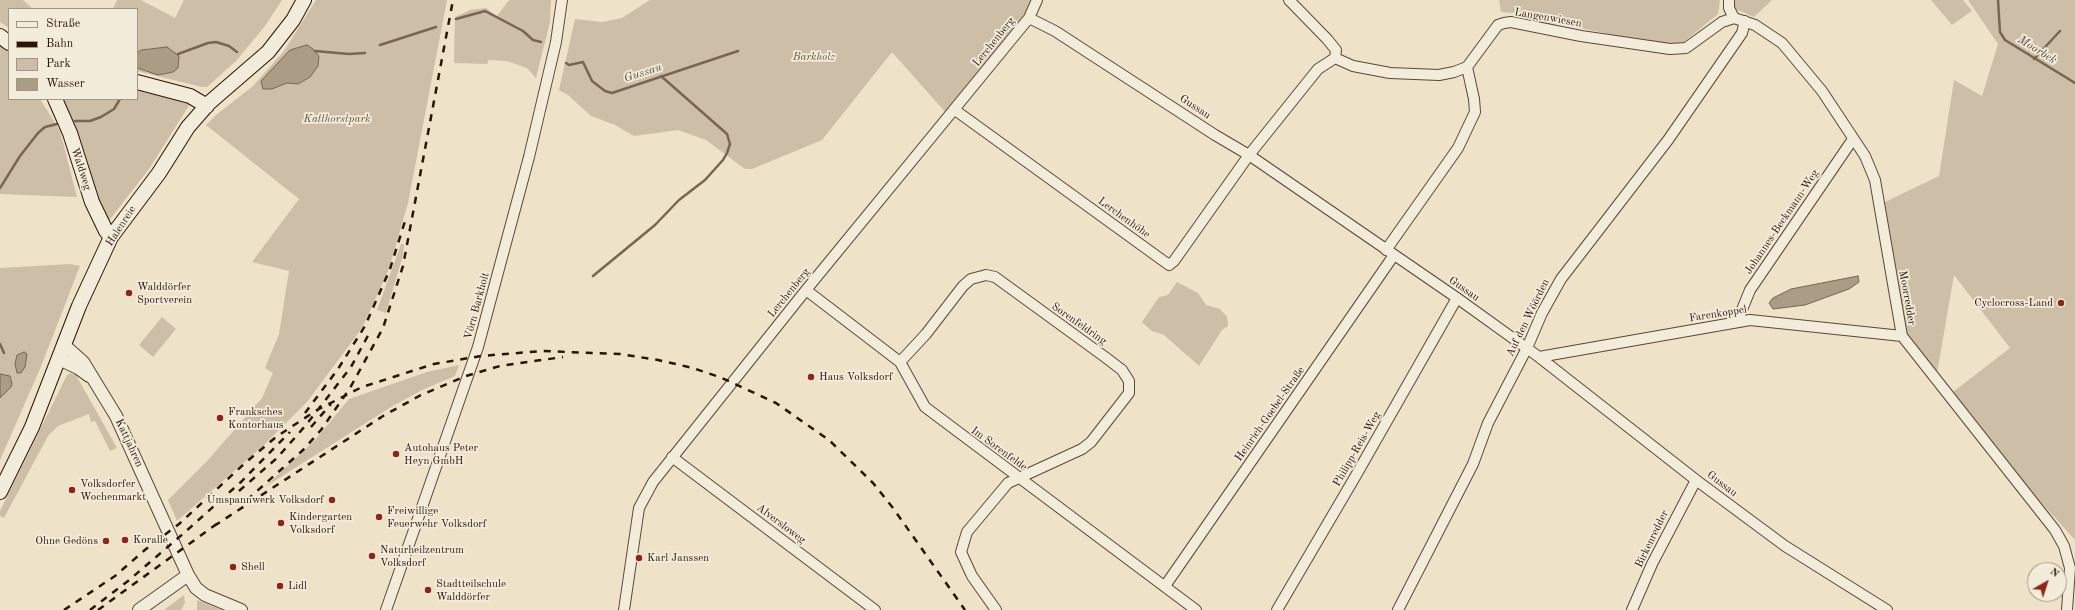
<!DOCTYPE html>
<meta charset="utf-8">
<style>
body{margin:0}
#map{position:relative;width:2075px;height:610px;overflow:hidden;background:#eee2c8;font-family:"Old Standard TT",serif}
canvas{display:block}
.legend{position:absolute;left:8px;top:8px;width:130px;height:92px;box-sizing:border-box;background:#f4ecdb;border:1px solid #a39686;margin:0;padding:5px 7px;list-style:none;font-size:12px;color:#291407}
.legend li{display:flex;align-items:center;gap:8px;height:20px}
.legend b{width:20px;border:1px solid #a39686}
.north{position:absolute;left:2027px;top:562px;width:40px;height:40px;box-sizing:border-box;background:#f4ecdb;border:1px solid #a39686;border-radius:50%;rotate:39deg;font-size:11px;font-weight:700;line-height:16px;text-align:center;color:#291407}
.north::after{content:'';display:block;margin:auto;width:14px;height:18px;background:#8f2418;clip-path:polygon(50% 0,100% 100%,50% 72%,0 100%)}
</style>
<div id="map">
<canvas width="2075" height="610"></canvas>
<ul class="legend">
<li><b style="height:5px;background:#f4ecdb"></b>Straße</li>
<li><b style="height:5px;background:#291407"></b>Bahn</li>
<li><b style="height:11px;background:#cdbfa7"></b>Park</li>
<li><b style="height:11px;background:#ab9c86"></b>Wasser</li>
</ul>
<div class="north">N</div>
</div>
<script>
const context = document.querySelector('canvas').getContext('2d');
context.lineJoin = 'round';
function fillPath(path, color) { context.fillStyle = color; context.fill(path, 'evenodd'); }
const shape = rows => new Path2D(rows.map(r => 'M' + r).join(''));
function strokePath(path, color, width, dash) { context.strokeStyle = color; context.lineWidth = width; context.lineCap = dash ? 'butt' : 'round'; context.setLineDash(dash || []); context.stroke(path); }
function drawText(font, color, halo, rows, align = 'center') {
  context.font = font + ' "Old Standard TT",serif'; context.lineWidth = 3.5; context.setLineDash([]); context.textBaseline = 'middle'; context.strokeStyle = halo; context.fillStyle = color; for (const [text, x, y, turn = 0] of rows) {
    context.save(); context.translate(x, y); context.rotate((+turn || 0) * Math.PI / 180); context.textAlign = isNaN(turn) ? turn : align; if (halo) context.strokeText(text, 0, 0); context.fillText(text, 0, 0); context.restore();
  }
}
fillPath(shape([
 [0,0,23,0,33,9,9,9,9,28,0,22],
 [117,0,141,0,175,18,184,0,282,0,265,26,236,61,207,87,202,87,137,71,137,68,149,73,152,48,141,50,137,53,137,9,113,9],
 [316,0,447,0,408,203,389,269,362,328,307,402,265,444,177,521,168,500,208,460,262,398,273,373,265,368,279,334,289,271,252,262,299,199,206,125,216,115,253,86,284,51],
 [509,0,551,0,550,22,536,78,527,68,507,61,489,60,487,64,454,63,455,17,470,10,486,8,497,16],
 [650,0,1032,0,1029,11,946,113,892,52,822,140,752,169,745,169,706,140,678,130,634,136,615,125,591,116,568,95,559,90,575,19,602,22,622,18],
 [1499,0,1720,0,1718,14,1680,45,1637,40,1557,23,1554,26,1532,21,1514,13,1501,12],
 [1733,0,1772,0,1754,17,1733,8],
 [1931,0,1963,0,1972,11,1952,25],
 [1968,0,2075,0,2075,540,1990,446,1949,395,2010,348,1954,275,1936,379,1902,336,1879,205,1939,176,1954,80,1982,96,1998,44],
 [0,44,9,52,9,99,40,99,60,131,77,197,0,194],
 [137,90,190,104,149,169,107,223,62,99,137,99],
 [401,244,404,244,403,255,386,313,377,310],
 [70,264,80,266,40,369,0,460,0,268],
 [1177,282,1198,293,1206,305,1220,309,1227,317,1228,326,1222,330,1199,366,1164,335,1152,331,1142,322,1159,297,1168,295],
 [162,317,176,329,153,357,139,345],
 [459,365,455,376,422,390,391,407,265,487,315,440,349,399,427,372],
 [71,373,76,375,117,448,110,451,95,421,91,422,89,414,58,426,48,436,4,518,0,516,0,511,67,375],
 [184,595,185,603,181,610,164,610],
 [197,600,222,610,197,610]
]), '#cdbfa7');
const water = shape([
 [307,45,313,49,319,56,318,66,310,77,298,84,287,83,272,89,263,89,261,81,290,50,307,45],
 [167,47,179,56,178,68,173,72,158,75,137,68,137,53,141,50,167,47],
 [1858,276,1859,282,1849,289,1805,305,1773,309,1769,303,1773,298,1791,289,1858,276],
 [24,352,27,354,25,367,21,373,17,373,15,364,17,355,24,352],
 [0,374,10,376,12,384,11,387,0,398,0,374]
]);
fillPath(water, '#ab9c86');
strokePath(water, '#776653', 1);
strokePath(shape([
 [1998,0,2000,32,2005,40,2075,83],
 [456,19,485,11,523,31,533,40,541,42],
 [380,45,436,27],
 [315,51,349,54,365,53],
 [178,54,208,43,216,42,229,46,237,52],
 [2034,59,2060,31],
 [566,63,569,65,583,62,592,81,605,91,612,93,738,51],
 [75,121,90,121,101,117,114,109,120,99],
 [0,188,20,156,38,133,45,127,57,124],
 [593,276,655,225,679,200,705,180,723,160,727,153,730,144,727,134,661,76],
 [0,344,4,353]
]), '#776653', 2.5);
const minor = shape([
 [1289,0,1327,39,1336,50,1335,58],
 [1729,0,1729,8,1734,18],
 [1029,18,1055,31,1215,135,1249,155,1457,298,1539,357,1696,480,1785,546,1887,610],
 [1734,18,1755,25,1782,43,1822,91,1865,156,1875,180,1902,336,2055,530,2064,546,2070,568,2067,610],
 [1335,58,1353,66,1390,73,1439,75,1454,72,1467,67,1498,25,1504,23,1511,22,1581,36,1670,49,1686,48,1722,22,1734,18],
 [955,110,1169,265,1174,261,1249,155,1318,69,1335,58],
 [1386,250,1458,148,1475,112,1474,99,1467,67],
 [806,290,900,362,925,407,1196,610],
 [1737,322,1750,290,1853,139],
 [1539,357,1750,320,1902,336],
 [900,362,926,334,963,286,971,279,986,275,995,277,1105,357,1122,370,1129,381,1129,393,1091,442,1082,449,1008,483,967,532,961,552,972,576,996,610],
 [672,457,875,610],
 [1165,586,1394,255],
 [386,610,478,347,529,157,556,42,562,0],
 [624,610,639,508,653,482,806,290,1029,18,1037,0],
 [1277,610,1355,477,1457,298],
 [1398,610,1473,464,1488,423,1527,348,1542,313,1561,279,1668,140,1742,33,1745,21],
 [1632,610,1652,564,1696,480]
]);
const tertiary = shape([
 [64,345,83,362,116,416,188,575,196,588,205,595,241,610],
 [59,359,78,368,89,376],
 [139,610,188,575]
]);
const secondary = shape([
 [0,36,9,43],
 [137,82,190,96,207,106],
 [55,99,70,133,92,202,106,231,111,237],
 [0,492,32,427,79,306,111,237,159,173,188,127,209,103,268,52,293,20,304,0]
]);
strokePath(minor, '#5a4837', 12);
strokePath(tertiary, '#5a4837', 14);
strokePath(secondary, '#291407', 16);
strokePath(minor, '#f4ecdb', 10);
strokePath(tertiary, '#f4ecdb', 12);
strokePath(secondary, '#f4ecdb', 14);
strokePath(shape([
 [305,413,338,369,365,326,390,269,406,218],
 [311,427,331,404],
 [239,491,277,458,306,425,351,367,371,330],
 [247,500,303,450,321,430,350,388,383,328,403,266,453,0],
 [214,526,383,416,421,395,466,376,500,366,563,357],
 [64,610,115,576,146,549,179,524,245,463,276,437,317,410,362,387,434,364,481,356,542,351,620,354,658,360,693,368,722,378,776,403,829,440,873,483,893,508,965,610],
 [90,610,128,581,184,533,242,481,290,432],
 [98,610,218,523]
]), '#291407', 2.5, [7, 7]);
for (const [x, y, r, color] of [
 [129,293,4,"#8f2418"],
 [2061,303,4,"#8f2418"],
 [811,377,4,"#8f2418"],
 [220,418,4,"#8f2418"],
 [396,454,4,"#8f2418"],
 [72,490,4,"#8f2418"],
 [332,500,4,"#8f2418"],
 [379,517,4,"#8f2418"],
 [281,523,4,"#8f2418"],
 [125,540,4,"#8f2418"],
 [106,541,4,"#8f2418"],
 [372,556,4,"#8f2418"],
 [639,558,4,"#8f2418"],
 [233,567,4,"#8f2418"],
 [280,586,4,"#8f2418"],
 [428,590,4,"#8f2418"]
]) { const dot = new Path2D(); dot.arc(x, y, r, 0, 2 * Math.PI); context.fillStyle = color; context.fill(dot); strokePath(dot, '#f4ecdb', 1.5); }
drawText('11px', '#291407', '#f4ecdb', [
 ["Langenwiesen",1548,18,10],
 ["Lerchenberg",994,42,-51],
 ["Gussau",1195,107,33],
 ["Waldweg",81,169,72],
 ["Lerchenhöhe",1124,218,36],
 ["Johannes-Beckmann-Weg",1782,222,-56],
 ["Halenreie",121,226,-57],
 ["Gussau",1464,289,35],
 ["Lerchenberg",789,293,-51],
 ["Moorredder",1907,298,80],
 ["Vörn Barkholt",477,306,-75],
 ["Farenkoppel",1718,314,-9],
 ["Auf den Wöörden",1528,318,-64],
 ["Sorenfeldring",1079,324,35],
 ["Heinrich-Goebel-Straße",1270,414,-55],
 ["Kattjahren",129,443,65],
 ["Im Sorenfelde",999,449,36],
 ["Philipp-Reis-Weg",1357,449,-60],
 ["Gussau",1722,484,37],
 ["Alversloweg",781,524,37],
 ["Birkenredder",1652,539,-64]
]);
drawText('italic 11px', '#62503f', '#f4ecdb', [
 ["Barkholz",814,57],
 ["Katthorstpark",337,119]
]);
drawText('11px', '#291407', '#f4ecdb', [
 ["Walddörfer",137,287],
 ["Sportverein",137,300],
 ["Cyclocross-Land",2053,303,"right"],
 ["Haus Volksdorf",819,377],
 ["Franksches",228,412],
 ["Kontorhaus",228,425],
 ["Autohaus Peter",404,448],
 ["Heyn GmbH",404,461],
 ["Volksdorfer",80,484],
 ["Wochenmarkt",80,497],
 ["Umspannwerk Volksdorf",324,500,"right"],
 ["Freiwillige",387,511],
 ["Feuerwehr Volksdorf",387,524],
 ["Kindergarten",289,517],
 ["Volksdorf",289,530],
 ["Koralle",133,540],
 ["Ohne Gedöns",98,541,"right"],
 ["Naturheilzentrum",380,550],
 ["Volksdorf",380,563],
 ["Karl Janssen",647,558],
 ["Shell",241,567],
 ["Stadtteilschule",436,584],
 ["Walddörfer",436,597],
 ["Lidl",288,586]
], 'left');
drawText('italic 12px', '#5d4a3a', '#f4ecdb', [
 ["Moorbek",2037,50,32],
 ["Gussau",643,73,-18]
]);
</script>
